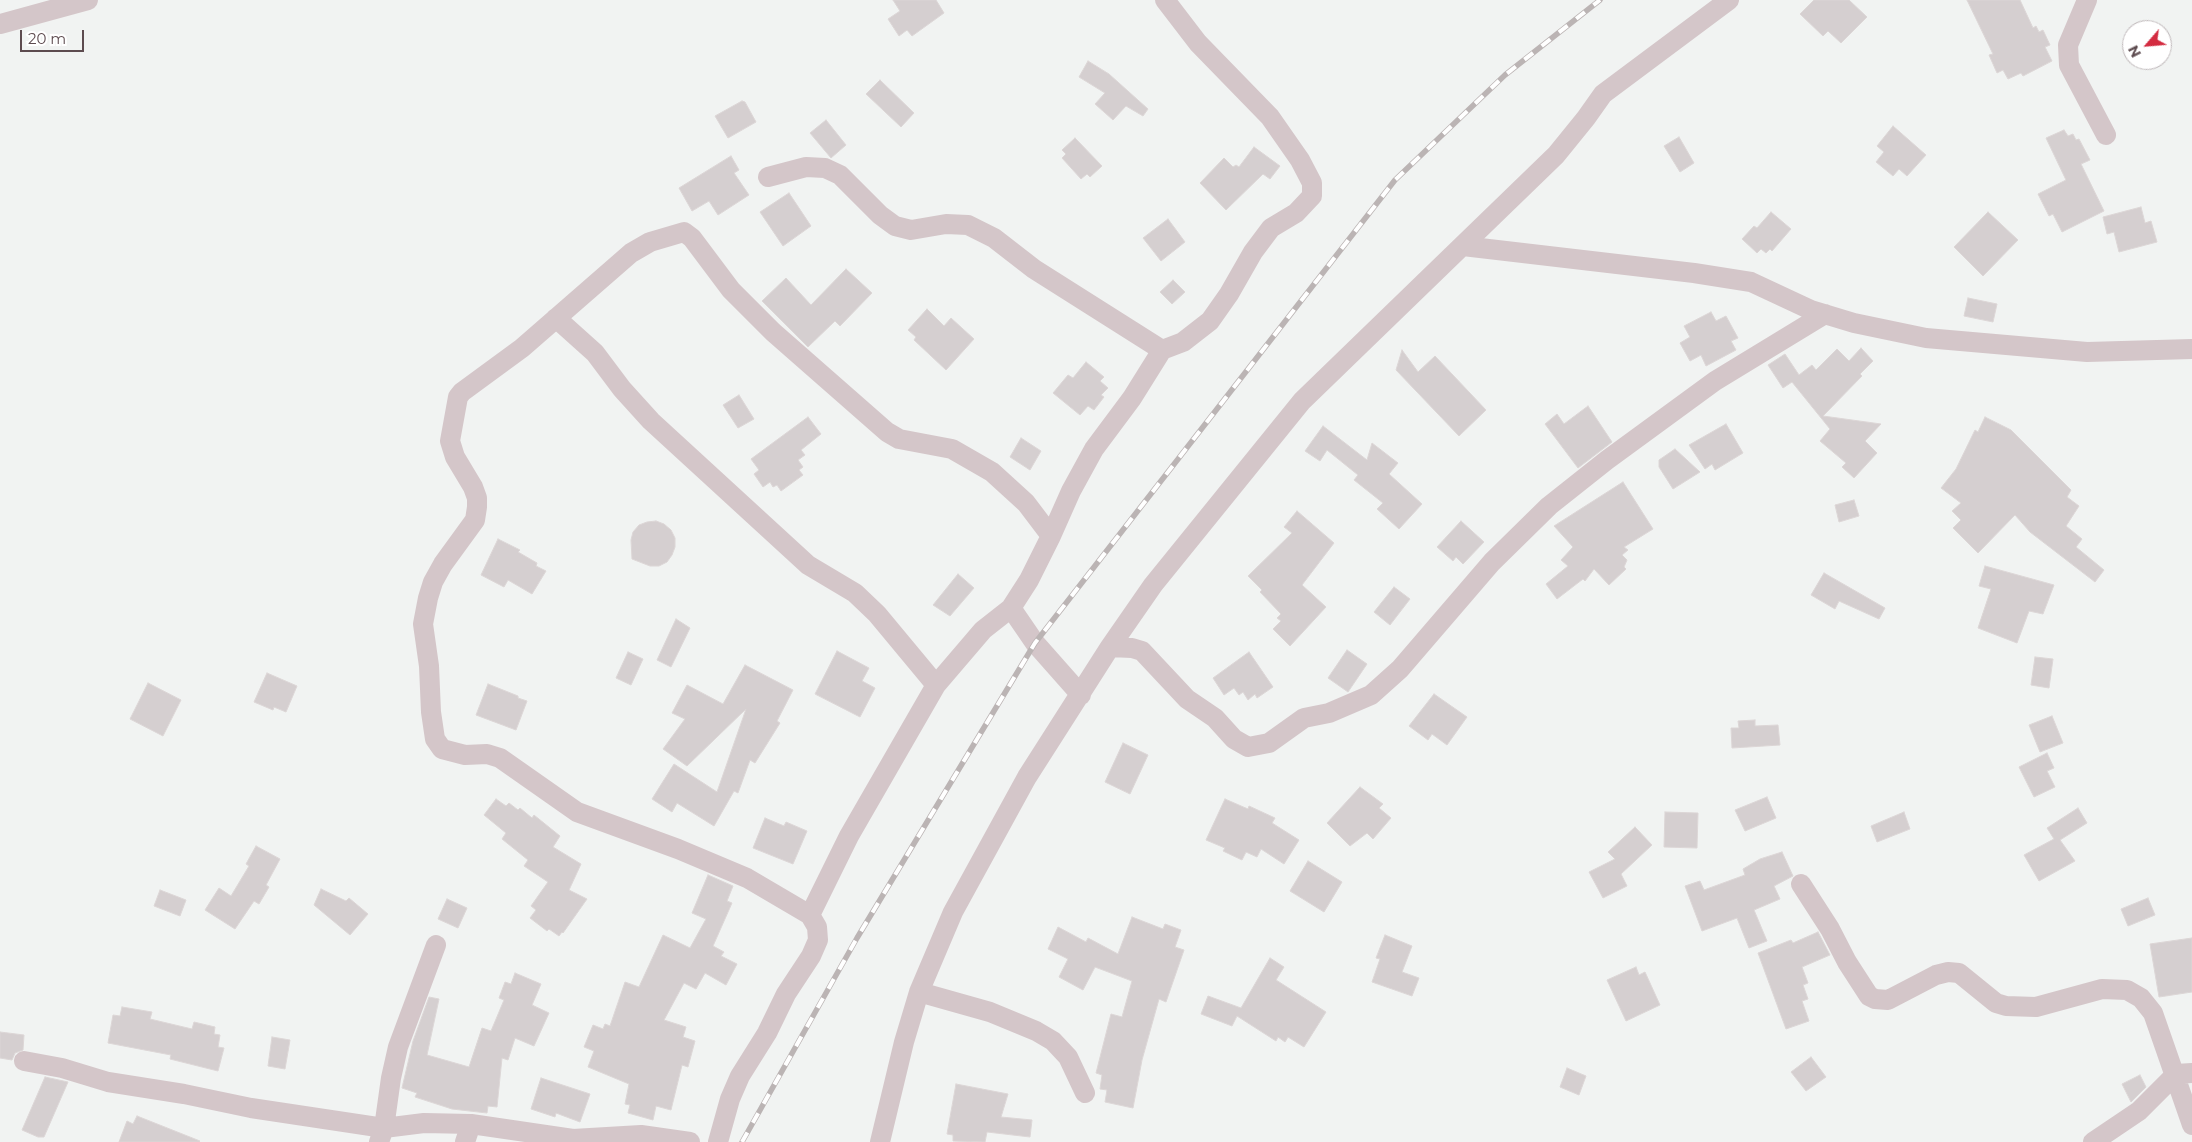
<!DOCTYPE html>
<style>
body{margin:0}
#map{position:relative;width:2192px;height:1142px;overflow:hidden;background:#f1f3f2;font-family:Montserrat,sans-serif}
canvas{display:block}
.north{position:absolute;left:2122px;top:20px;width:50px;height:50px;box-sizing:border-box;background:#fff;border:1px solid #beb7b9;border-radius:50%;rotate:243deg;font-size:14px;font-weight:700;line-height:20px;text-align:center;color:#5d4b4f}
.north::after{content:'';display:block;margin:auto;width:18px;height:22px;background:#d32b40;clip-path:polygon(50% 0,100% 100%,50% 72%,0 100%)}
.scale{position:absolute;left:20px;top:30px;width:64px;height:22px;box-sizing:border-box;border:2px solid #5d4b4f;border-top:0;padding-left:6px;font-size:15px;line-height:18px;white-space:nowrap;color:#5d4b4f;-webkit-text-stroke:4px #fff;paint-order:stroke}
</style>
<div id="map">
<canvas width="2192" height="1142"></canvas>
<div class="north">N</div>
<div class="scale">20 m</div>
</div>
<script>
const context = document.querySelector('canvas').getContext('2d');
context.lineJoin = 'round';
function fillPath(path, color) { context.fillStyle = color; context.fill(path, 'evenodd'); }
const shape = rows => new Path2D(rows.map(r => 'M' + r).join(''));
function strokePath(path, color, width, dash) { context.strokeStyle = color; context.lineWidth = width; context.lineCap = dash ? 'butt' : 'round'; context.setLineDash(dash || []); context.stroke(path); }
const building = shape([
 [893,0,936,0,944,13,912,36,907,30,899,36,888,19,900,11,893,0],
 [1814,0,1849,0,1867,17,1841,43,1828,31,1823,36,1800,14,1814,0],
 [1967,0,2020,0,2033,28,2036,26,2039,32,2043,30,2050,45,2045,47,2052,61,2023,76,2021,73,2008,79,2003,70,1997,73,1989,55,1993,54,1967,0],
 [1088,61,1109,74,1148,109,1143,116,1126,106,1113,120,1095,104,1105,93,1079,77,1088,61],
 [880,80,914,113,901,127,866,94,880,80],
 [742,101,745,102,756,122,728,138,715,116,742,101],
 [826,120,846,145,831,158,810,133,826,120],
 [1893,126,1926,155,1907,176,1899,169,1893,176,1876,162,1884,152,1877,146,1893,126],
 [2064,130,2068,136,2073,134,2076,140,2079,139,2090,160,2081,164,2104,211,2062,232,2053,214,2049,216,2038,194,2066,180,2046,138,2064,130],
 [1679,137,1694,163,1680,172,1664,146,1679,137],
 [1075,138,1102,166,1090,177,1087,174,1081,179,1062,158,1066,154,1062,150,1075,138],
 [1254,147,1280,166,1270,179,1263,174,1226,210,1200,183,1224,158,1233,167,1236,165,1239,167,1254,147],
 [731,156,739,170,734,173,749,195,718,215,709,201,692,211,679,188,731,156],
 [789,193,811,226,783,246,760,212,789,193],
 [2141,207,2145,223,2151,221,2157,242,2119,252,2114,232,2107,234,2103,217,2141,207],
 [1771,212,1791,229,1772,251,1770,249,1766,253,1761,249,1757,253,1742,239,1754,226,1757,228,1771,212],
 [1988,212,2018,240,1983,276,1954,247,1988,212],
 [1168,219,1185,242,1161,261,1143,238,1168,219],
 [846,269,872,293,840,326,835,321,808,347,762,301,786,278,811,305,846,269],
 [1173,280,1185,292,1172,304,1160,292,1173,280],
 [1968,298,1997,304,1993,322,1964,316,1968,298],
 [927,309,944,326,951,318,974,339,946,370,914,340,916,337,908,330,927,309],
 [1711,312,1716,321,1726,316,1738,338,1731,341,1736,350,1706,366,1701,355,1690,361,1680,343,1690,337,1684,326,1711,312],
 [1861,348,1873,361,1860,374,1862,376,1823,416,1881,424,1865,441,1877,453,1854,478,1842,467,1846,463,1820,441,1830,429,1792,382,1783,388,1768,365,1785,354,1799,375,1812,365,1816,370,1837,349,1849,361,1861,348],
 [1402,350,1418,372,1435,356,1486,410,1459,436,1396,370,1402,350],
 [1086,362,1104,377,1100,381,1108,388,1101,395,1104,397,1094,410,1088,406,1080,415,1053,393,1068,375,1073,378,1086,362],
 [739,395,754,419,738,428,723,405,739,395],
 [1588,406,1612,442,1578,468,1545,424,1557,414,1564,424,1588,406],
 [808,417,821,434,801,450,805,455,798,460,803,467,799,470,803,475,781,491,777,485,773,487,770,482,763,487,754,474,759,470,751,459,808,417],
 [1985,417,2011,430,2071,490,2067,497,2079,506,2066,526,2082,539,2076,547,2104,570,2095,582,2030,532,2015,515,1978,553,1953,528,1961,520,1952,511,1961,503,1941,488,1956,469,1975,430,1978,432,1985,417],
 [1726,424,1743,453,1715,470,1712,464,1705,469,1689,445,1726,424],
 [1323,426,1367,460,1372,443,1398,463,1389,474,1422,504,1399,529,1377,509,1383,503,1354,480,1358,475,1327,450,1320,461,1305,451,1323,426],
 [1021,438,1041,451,1030,470,1010,457,1021,438],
 [1675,449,1700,472,1673,489,1659,467,1659,460,1675,449],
 [1623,482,1653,529,1624,547,1628,550,1622,555,1627,560,1624,567,1626,569,1609,585,1594,569,1585,581,1583,579,1557,599,1546,584,1568,566,1561,560,1573,547,1554,526,1623,482],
 [1854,500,1859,516,1839,522,1835,505,1854,500],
 [1297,511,1334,543,1302,585,1326,607,1290,646,1273,629,1281,621,1277,618,1281,614,1260,592,1262,590,1248,576,1292,533,1284,527,1297,511],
 [656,521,664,524,671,530,675,538,675,547,672,555,667,562,659,566,650,566,632,559,631,540,633,532,639,525,647,522,656,521],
 [1461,521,1484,542,1463,564,1456,557,1453,561,1437,547,1461,521],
 [498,539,520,550,518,552,537,563,536,566,546,571,532,594,508,580,504,587,481,575,498,539],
 [1985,566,2054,585,2043,614,2029,611,2017,643,1978,628,1991,589,1979,586,1985,566],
 [1824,573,1885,608,1879,619,1839,601,1835,609,1811,595,1824,573],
 [958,574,974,588,950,616,933,605,958,574],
 [1394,587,1410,599,1390,625,1374,612,1394,587],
 [676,619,690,628,671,667,657,660,676,619],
 [1347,650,1367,664,1348,692,1328,678,1347,650],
 [837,651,869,668,862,681,875,688,860,717,815,694,837,651],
 [628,652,643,659,631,685,616,678,628,652],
 [1249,652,1273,687,1257,698,1255,694,1248,700,1243,692,1239,695,1234,688,1224,695,1213,678,1249,652],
 [2035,657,2053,659,2049,688,2031,685,2035,657],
 [745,665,793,690,777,721,780,723,755,763,750,760,738,793,734,791,714,826,677,803,672,812,652,799,674,764,717,792,746,709,687,766,663,749,685,719,672,713,687,685,723,704,745,665],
 [267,673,297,686,286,712,274,707,273,710,254,702,267,673],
 [148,683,181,700,163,736,130,719,148,683],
 [488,684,518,696,518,698,527,701,516,730,476,715,488,684],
 [1434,694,1467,717,1447,745,1432,734,1428,740,1409,726,1434,694],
 [2052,716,2063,743,2040,752,2029,725,2052,716],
 [1755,720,1755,726,1778,725,1780,745,1732,748,1731,728,1739,728,1738,721,1755,720],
 [1123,743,1148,755,1130,794,1105,782,1123,743],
 [2047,753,2054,768,2047,771,2055,787,2034,797,2019,767,2047,753],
 [1360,787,1383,804,1379,808,1391,818,1373,839,1367,833,1350,846,1327,823,1360,787],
 [1767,797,1776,818,1745,831,1735,810,1767,797],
 [496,799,506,806,509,803,518,810,520,808,532,818,534,815,560,836,553,847,581,864,569,890,587,899,563,933,562,932,559,936,549,929,547,931,530,918,536,910,531,906,548,882,524,866,528,860,502,839,506,833,484,815,496,799],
 [1225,799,1248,809,1249,806,1275,818,1272,823,1299,840,1284,864,1261,849,1257,857,1246,852,1242,860,1223,851,1225,848,1206,840,1225,799],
 [2078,808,2087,823,2060,840,2075,861,2039,881,2024,855,2054,839,2047,828,2078,808],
 [1665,812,1698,813,1697,848,1664,847,1665,812],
 [1904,812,1910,829,1877,842,1871,826,1904,812],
 [765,818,784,826,786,822,807,831,793,864,753,848,765,818],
 [1635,827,1652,845,1621,874,1627,886,1603,898,1589,872,1615,859,1608,852,1635,827],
 [256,846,280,859,266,885,269,887,259,904,254,901,235,929,205,910,219,888,231,896,249,866,246,864,256,846],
 [1782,852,1793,876,1774,886,1780,899,1754,910,1767,941,1749,948,1737,918,1702,931,1685,886,1700,881,1704,890,1745,875,1743,869,1760,859,1782,852],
 [1308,861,1342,882,1324,912,1290,891,1308,861],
 [708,875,733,886,727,901,732,903,713,946,724,952,721,956,737,964,726,985,705,973,696,989,684,983,664,1020,686,1027,683,1037,695,1041,688,1067,682,1065,671,1110,656,1106,653,1120,628,1113,630,1105,625,1104,629,1084,588,1067,594,1051,584,1047,593,1025,603,1029,605,1024,610,1026,625,982,639,987,663,935,690,948,706,919,692,913,708,875],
 [321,889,346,901,349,898,368,914,350,935,314,905,321,889],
 [160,890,186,900,180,916,154,906,160,890],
 [2148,898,2155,915,2128,926,2121,909,2148,898],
 [447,899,467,908,458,928,438,919,447,899],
 [1132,917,1163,929,1165,924,1181,930,1175,947,1184,950,1166,1002,1159,999,1142,1060,1133,1108,1105,1102,1107,1090,1100,1089,1102,1075,1096,1073,1111,1014,1122,1017,1132,981,1095,967,1083,990,1059,977,1068,959,1048,949,1058,927,1086,942,1088,938,1118,954,1132,917],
 [1818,932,1830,955,1802,967,1808,983,1803,985,1808,999,1802,1001,1809,1021,1786,1029,1758,953,1791,940,1793,943,1818,932],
 [1385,935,1412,946,1402,972,1419,978,1412,996,1372,982,1380,959,1376,958,1385,935],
 [2192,938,2192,992,2159,997,2150,944,2192,938],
 [1270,958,1284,967,1276,980,1326,1012,1304,1047,1288,1037,1285,1042,1278,1037,1276,1041,1237,1016,1232,1026,1201,1014,1208,996,1241,1008,1270,958],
 [1636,967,1639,975,1645,972,1660,1005,1626,1021,1607,980,1636,967],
 [515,973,541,984,532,1005,549,1013,534,1046,515,1038,508,1060,502,1058,497,1107,488,1106,487,1113,452,1109,415,1097,417,1093,402,1088,413,1041,429,997,439,999,427,1055,469,1067,482,1028,491,1031,504,1000,499,998,505,982,511,984,515,973],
 [122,1007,152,1012,150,1019,192,1029,194,1022,215,1027,214,1034,220,1035,218,1047,224,1048,218,1071,170,1059,171,1055,108,1043,113,1015,120,1016,122,1007],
 [0,1032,24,1035,23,1050,15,1053,12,1060,0,1058,0,1032],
 [272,1037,290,1040,285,1069,268,1066,272,1037],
 [1811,1057,1826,1077,1806,1091,1791,1072,1811,1057],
 [1567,1068,1586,1076,1579,1095,1560,1087,1567,1068],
 [2140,1075,2146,1087,2131,1102,2122,1084,2140,1075],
 [45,1077,68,1082,44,1137,38,1137,22,1130,45,1077],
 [541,1078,590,1094,580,1122,556,1113,555,1117,531,1109,541,1078],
 [956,1084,1008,1094,1001,1117,1032,1120,1030,1137,987,1132,985,1142,953,1141,953,1135,947,1134,956,1084],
 [137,1116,200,1141,199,1142,119,1142,127,1121,133,1124,137,1116]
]);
fillPath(building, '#d5cfd0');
strokePath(building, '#dcd6d6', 1);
strokePath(shape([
 [2087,0,2068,45,2069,65,2106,135],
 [0,24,88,0],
 [768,177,806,167,825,168,840,175,880,215,895,226,911,230,946,224,968,225,994,238,1034,269,1162,350],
 [1463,246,1694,273,1751,282,1811,310,1854,323,1926,338,2087,352,2192,349],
 [556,318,595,353,622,389,651,421,808,565,855,593,877,614,936,685],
 [1011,608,1035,643,1081,695],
 [1110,647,1132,648,1142,651,1187,699,1215,718,1234,739,1248,747,1269,743,1304,718,1329,713,1371,695,1400,669,1492,562,1549,506,1607,460,1715,381,1825,314],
 [1801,884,1830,929,1847,962,1869,996,1875,999,1888,1000,1936,975,1948,972,1959,973,1996,1003,2006,1006,2036,1007,2102,989,2127,990,2141,998,2153,1013,2192,1125],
 [810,915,849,836,936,685,983,630,1011,608,1029,580,1051,536,1071,491,1094,449,1132,398,1162,350,1183,342,1210,321,1229,294,1253,252,1271,228,1296,213,1312,196,1312,183,1300,160,1270,117,1198,43,1165,0],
 [919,992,990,1012,1036,1031,1053,1041,1068,1057,1085,1093],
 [24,1061,62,1068,108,1082,184,1094,251,1108,384,1128,424,1123,471,1124,573,1139,641,1135,690,1142],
 [379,1142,384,1128,391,1078,398,1047,436,945],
 [465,1142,471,1124],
 [718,1142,730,1099,740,1076,767,1033,786,994,811,956,818,940,817,927,810,915,747,878,678,849,577,812,500,758,487,754,465,755,442,749,435,739,431,712,429,666,423,624,428,598,433,582,443,564,475,520,477,507,477,498,473,487,455,457,450,441,458,397,462,392,522,348,631,253,650,242,684,232,692,238,731,290,773,332,887,432,899,439,952,449,992,472,1026,503,1051,536],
 [880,1142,904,1042,919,992,953,912,1027,777,1110,647,1153,585,1302,401,1556,155,1586,118,1603,94,1729,0],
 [2093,1142,2139,1111,2176,1074,2192,1073]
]), '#d4c6c9', 20);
const rail = shape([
 [742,1142,857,938,1035,643,1395,180,1505,75,1600,0]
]);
strokePath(rail, '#bbb4b4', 5.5);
strokePath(rail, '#fff', 4, [11]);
</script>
